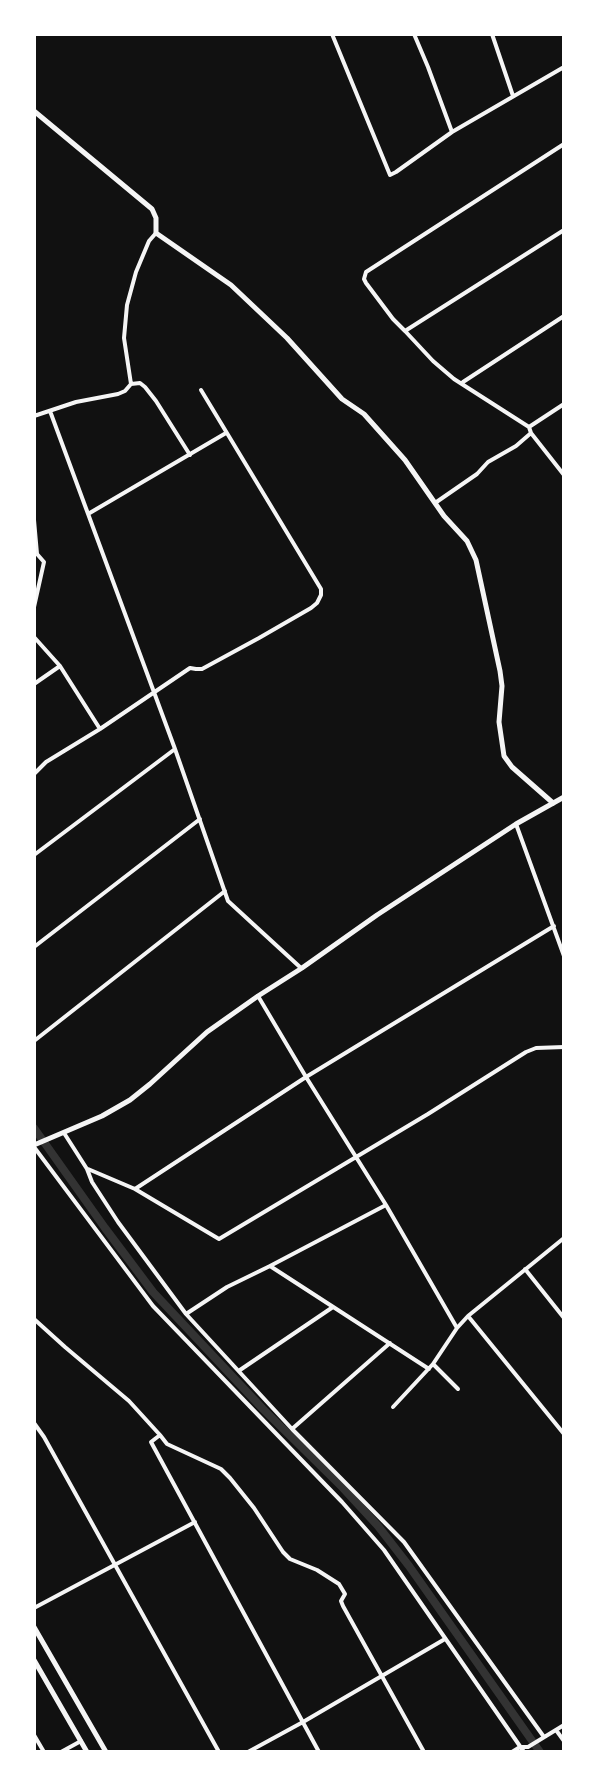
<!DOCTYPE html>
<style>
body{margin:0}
#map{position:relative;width:598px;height:1786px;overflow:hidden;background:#111;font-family:Inter,sans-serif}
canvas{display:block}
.frame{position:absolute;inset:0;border:36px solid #fff;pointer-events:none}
</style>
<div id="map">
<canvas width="598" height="1786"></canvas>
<div class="frame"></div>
</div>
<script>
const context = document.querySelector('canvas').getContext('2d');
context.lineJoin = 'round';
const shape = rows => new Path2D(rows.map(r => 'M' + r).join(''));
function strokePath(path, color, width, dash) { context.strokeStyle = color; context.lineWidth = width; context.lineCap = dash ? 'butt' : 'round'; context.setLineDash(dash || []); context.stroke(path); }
strokePath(shape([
 [34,1128,105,1228,153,1292,263,1409,343,1488,378,1526,409,1566,540,1752]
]), '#333', 8);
strokePath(shape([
 [332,34,390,175,396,172,452,132,564,67],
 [414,34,428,67,452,132],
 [492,34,513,96],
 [564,230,405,331,433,361,454,379,529,427,564,404],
 [405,331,393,319,366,283,364,279,366,272,564,144],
 [463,382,564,316],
 [131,384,140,383,145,387,156,401,190,455],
 [50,411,175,749,228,901,301,968],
 [34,416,76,402,118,394,125,391,131,384,124,338,127,305,136,272,149,241,156,233],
 [531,433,564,475],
 [435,503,477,474,488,462,516,446,531,433,529,427],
 [88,514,226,433],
 [34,520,37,554,44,562,34,607],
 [34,637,60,666,100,729,190,668,196,669,202,669,259,638,311,608,317,603,321,595,321,589,201,390],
 [34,684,60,666],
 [34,774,46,762,100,729],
 [516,824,564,956],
 [34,855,175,749],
 [34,947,200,819],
 [258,996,306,1077,386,1205,457,1328],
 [34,1041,225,891],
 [64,1133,87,1169,92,1182,118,1222,186,1314,292,1429,404,1542,544,1737],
 [34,1147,153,1306,342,1502,384,1550,524,1752],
 [88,1169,135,1189,219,1239,428,1114,526,1052,536,1048,564,1047],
 [135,1189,306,1077,554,926],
 [270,1266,386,1205],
 [525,1269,564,1318],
 [186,1314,227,1287,270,1266,429,1369],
 [468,1316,564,1434],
 [34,1319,65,1347,129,1401,160,1435,167,1444,221,1469,230,1478,254,1508,283,1552,290,1559,317,1570,339,1584,345,1594,341,1601,343,1606,424,1752],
 [240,1370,333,1307],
 [458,1389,433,1364,457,1328,468,1316,564,1238],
 [393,1407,433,1364],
 [34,1423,44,1437,219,1752],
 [292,1429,390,1343],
 [160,1435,151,1442,319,1752],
 [34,1608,195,1522],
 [556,1730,564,1741],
 [34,1735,44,1752],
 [61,1752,81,1741],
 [248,1752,303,1722,445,1639],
 [512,1752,520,1747,528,1747,564,1725]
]), '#f5f5f5', 4);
strokePath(shape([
 [34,111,152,209,156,218,156,233,231,285,287,338,342,399,364,414,405,460,444,516,467,541,476,560,500,671,502,686,499,722,504,756,512,767,553,803]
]), '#f5f5f5', 5);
strokePath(shape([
 [34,1145,102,1116,130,1100,150,1084,207,1032,258,996,302,968,377,915,516,824,564,797],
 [34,1627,106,1752],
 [34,1660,87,1752]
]), '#f5f5f5', 5);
</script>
